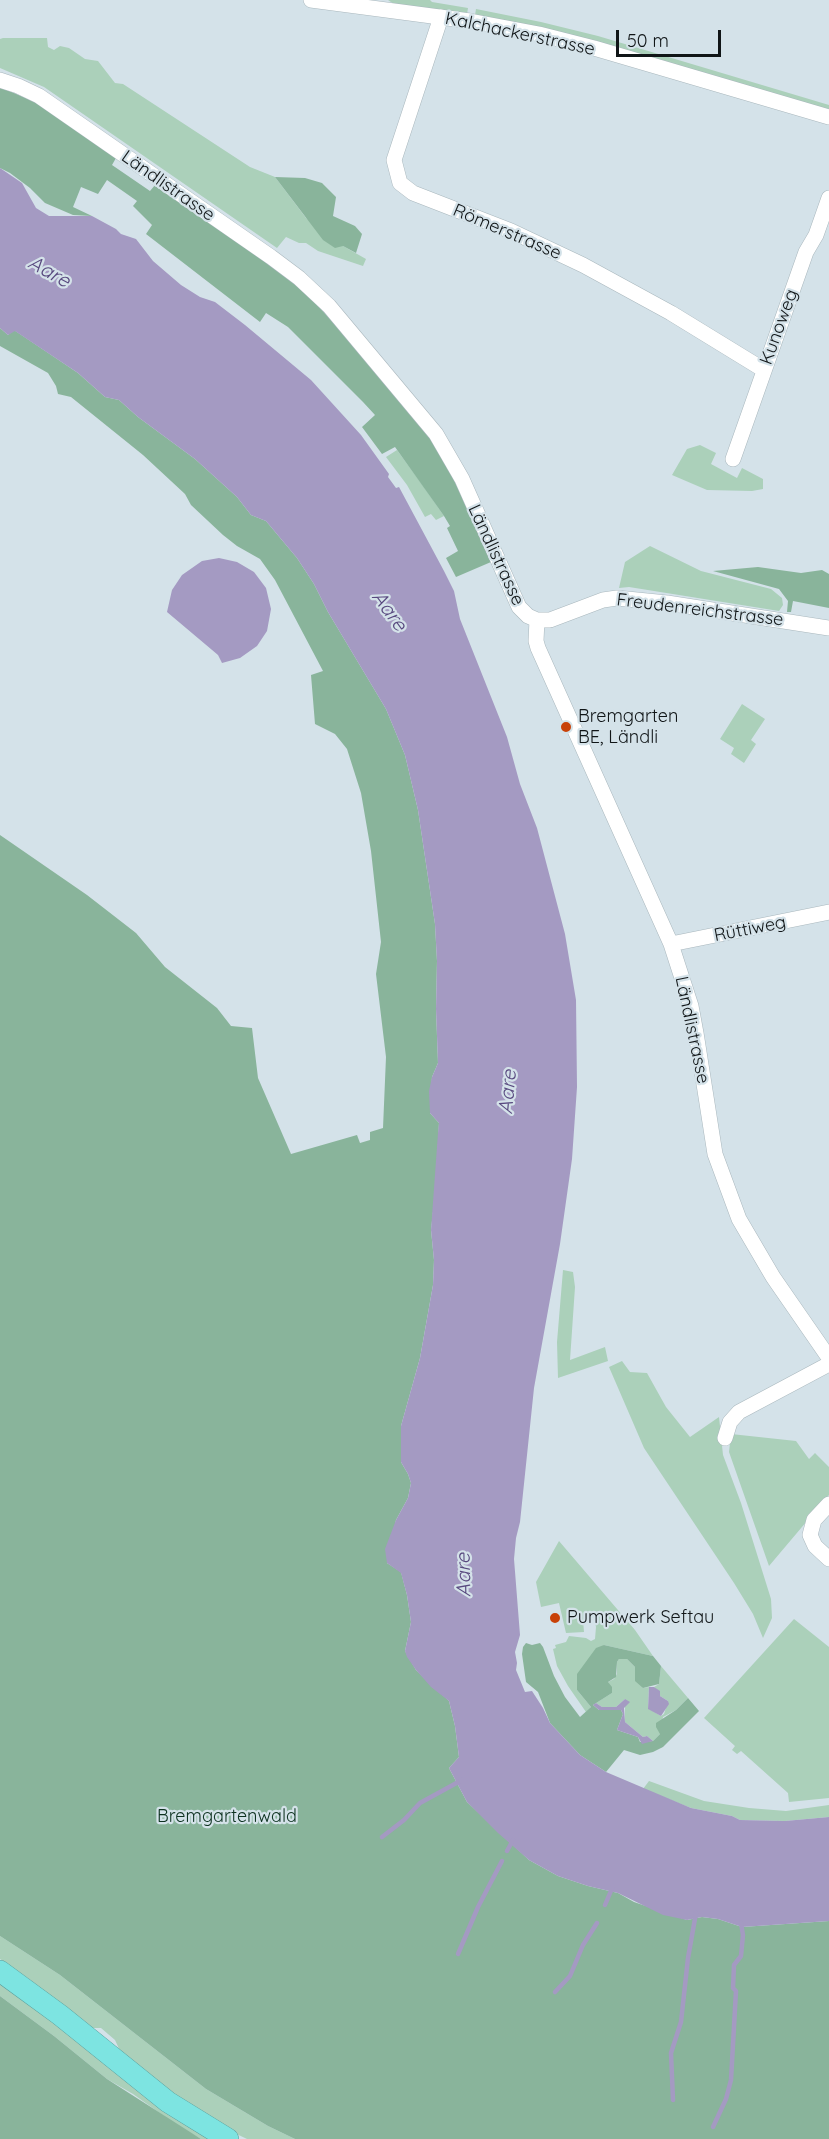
<!DOCTYPE html>
<meta charset="utf-8">
<style>
body{margin:0}
#map{position:relative;width:829px;height:2139px;overflow:hidden;background:#d4e2e9;font-family:Quicksand,sans-serif}
canvas{display:block}
.scale{position:absolute;left:616px;top:30px;width:105px;height:27px;box-sizing:border-box;border:3px solid #101517;border-top:0;padding-left:8px;font-size:18px;line-height:21px;white-space:nowrap;color:#101517;-webkit-text-stroke:4px #d4e2e9;paint-order:stroke}
</style>
<div id="map">
<canvas width="829" height="2139"></canvas>
<div class="scale">50 m</div>
</div>
<script>
const context = document.querySelector('canvas').getContext('2d');
context.lineJoin = 'round';
function fillPath(path, color) { context.fillStyle = color; context.fill(path, 'evenodd'); }
const shape = rows => new Path2D(rows.map(r => 'M' + r).join(''));
function strokePath(path, color, width, dash) { context.strokeStyle = color; context.lineWidth = width; context.lineCap = dash ? 'butt' : 'round'; context.setLineDash(dash || []); context.stroke(path); }
function drawText(font, color, halo, rows, align = 'center') {
  context.font = font + ' Quicksand,sans-serif'; context.lineWidth = 4.5; context.setLineDash([]); context.textBaseline = 'middle'; context.strokeStyle = halo; context.fillStyle = color; for (const [text, x, y, turn = 0] of rows) {
    context.save(); context.translate(x, y); context.rotate((+turn || 0) * Math.PI / 180); context.textAlign = isNaN(turn) ? turn : align; if (halo) context.strokeText(text, 0, 0); context.fillText(text, 0, 0); context.restore();
  }
}
fillPath(shape([
 [388,0,430,0,432,2,468,8,467,14,394,4],
 [476,9,541,22,598,36,829,105,829,111,475,15],
 [3,38,47,38,48,47,54,50,60,46,69,48,85,59,98,61,115,83,123,84,250,167,275,177,306,218,343,246,366,259,363,266,318,251,306,243,299,243,286,237,277,248,44,87,0,68,0,39],
 [700,445,716,453,711,464,737,478,742,468,763,479,763,489,752,491,707,490,672,475,687,449],
 [397,450,421,483,444,516,436,520,431,514,425,517,407,485,386,457],
 [650,546,701,571,771,589,782,598,783,605,779,611,629,587,619,588,625,562],
 [742,704,765,719,751,740,756,744,744,763,731,754,734,748,720,739],
 [563,1270,573,1272,575,1287,570,1360,605,1347,608,1361,558,1378,557,1342],
 [622,1361,630,1372,647,1373,666,1407,690,1437,719,1417,723,1455,741,1503,771,1599,772,1618,763,1638,753,1614,734,1583,644,1448,609,1367],
 [731,1434,796,1441,809,1459,815,1453,829,1467,829,1495,769,1566,729,1452],
 [559,1541,635,1630,653,1656,604,1645,577,1690,591,1707,586,1712,568,1686,557,1666,553,1649,556,1648,555,1645,566,1642,569,1636,586,1638,591,1641,595,1639,596,1627,594,1617,583,1620,584,1632,566,1633,559,1603,541,1607,536,1582],
 [794,1619,829,1647,829,1798,789,1802,788,1793,741,1751,737,1754,732,1750,735,1746,704,1718],
 [619,1659,627,1659,635,1667,643,1688,649,1687,648,1708,661,1716,664,1714,668,1701,660,1696,654,1687,659,1684,661,1666,688,1698,676,1710,663,1717,660,1734,653,1741,647,1736,643,1737,625,1722,625,1699,616,1707,602,1707,596,1703,612,1693,608,1682,614,1679,617,1674,617,1662],
 [649,1781,704,1801,749,1808,786,1811,829,1805,829,1817,785,1821,740,1820,732,1816,691,1808,643,1789],
 [0,1936,60,1975,206,2089,268,2126,295,2139,247,2139,224,2128,172,2093,121,2053,115,2040,101,2028,90,2028,29,1979,0,1959],
 [0,1982,209,2139,201,2139,178,2126,133,2094,107,2079,54,2036,0,1996]
]), '#abd0ba');
fillPath(shape([
 [0,87,35,102,116,158,112,165,150,191,155,185,291,279,311,299,341,330,430,437,451,473,491,562,456,577,446,558,458,551,447,528,450,526,444,516,395,447,382,454,362,427,375,415,363,402,288,327,266,313,260,322,146,234,152,225,133,206,137,201,107,180,98,194,81,187,73,207,92,216,73,215,45,203,30,188,10,173,0,168],
 [275,177,305,178,322,183,336,197,333,216,355,226,362,234,356,253,343,246,335,248,323,240],
 [0,328,8,335,14,330,78,373,105,397,119,400,138,417,195,459,237,497,251,515,266,521,297,558,314,584,328,612,386,709,405,755,418,810,435,924,437,961,436,1009,438,1063,432,1077,430,1113,439,1123,436,1184,431,1230,434,1260,433,1285,420,1358,401,1426,401,1462,408,1474,411,1483,408,1498,396,1520,387,1563,401,1572,407,1595,411,1622,405,1651,416,1670,449,1701,455,1726,459,1757,449,1768,467,1802,529,1860,558,1876,588,1886,618,1893,634,1902,687,1920,702,1917,718,1919,742,1927,829,1921,829,2139,295,2139,268,2126,206,2089,60,1975,0,1936,0,835,87,895,136,933,165,967,217,1008,231,1026,252,1028,258,1078,291,1154,357,1135,360,1143,370,1140,370,1132,383,1128,386,1057,376,974,381,942,371,851,361,793,347,749,335,734,315,724,311,675,323,671,275,580,260,559,237,546,223,535,191,505,185,494,143,455,71,397,58,394,56,386,48,373,0,346],
 [758,567,801,573,822,570,829,574,829,608,793,601,791,612,787,612,788,601,779,589,713,571],
 [526,1643,532,1645,540,1643,543,1647,554,1676,565,1697,580,1717,591,1707,577,1690,577,1674,596,1648,604,1645,653,1656,661,1666,659,1684,643,1688,635,1681,635,1667,627,1659,619,1659,617,1662,616,1677,608,1682,612,1687,612,1693,593,1705,599,1710,621,1710,623,1714,617,1730,638,1737,640,1742,653,1741,660,1734,656,1727,656,1723,676,1710,688,1698,699,1711,663,1747,653,1752,640,1755,624,1750,606,1772,580,1755,550,1723,538,1692,526,1682,522,1654,523,1647],
 [0,1996,54,2036,107,2079,201,2139,0,2139]
]), '#89b49b');
fillPath(shape([
 [0,168,22,183,36,208,49,216,92,216,116,229,121,234,136,239,153,261,181,285,200,297,215,302,245,325,311,380,361,435,389,474,388,477,396,488,399,487,444,571,454,591,460,619,507,737,520,784,537,828,565,934,576,1000,577,1087,572,1159,560,1244,534,1388,520,1522,516,1538,514,1559,520,1635,515,1652,517,1663,516,1670,525,1692,532,1691,543,1708,550,1723,580,1755,606,1772,691,1808,732,1816,740,1820,785,1821,829,1817,829,1921,742,1927,718,1919,702,1917,687,1920,663,1915,618,1893,588,1886,558,1876,529,1860,498,1833,467,1802,449,1768,459,1757,455,1726,449,1701,431,1687,416,1670,407,1657,405,1651,411,1622,407,1595,401,1573,387,1563,385,1549,396,1520,408,1498,411,1483,408,1474,401,1462,401,1426,420,1358,433,1285,434,1260,431,1230,438,1133,439,1123,430,1113,429,1091,432,1077,438,1063,436,1009,437,961,435,924,418,810,405,755,386,709,328,612,314,584,297,558,266,521,251,515,237,497,195,459,138,417,119,400,105,397,78,373,15,331,8,335,0,328],
 [219,558,237,562,254,572,266,588,271,609,267,631,257,646,240,658,222,663,218,655,167,612,172,590,182,575,202,561],
 [649,1687,654,1687,660,1691,660,1696,668,1701,669,1704,661,1716,648,1709],
 [625,1699,630,1702,624,1708,625,1722,643,1737,647,1736,653,1741,642,1744,638,1737,617,1730,623,1714,621,1710,599,1710,593,1705,596,1703,602,1707,616,1707]
]), '#a49ac2');
strokePath(shape([
 [382,1837,404,1820,420,1803,462,1780],
 [507,1851,513,1840],
 [605,1905,613,1886],
 [458,1954,478,1907,502,1861],
 [555,1992,570,1976,583,1945,597,1923],
 [673,2100,671,2053,681,2022,688,1958,696,1913],
 [713,2127,726,2099,731,2080,736,1991,733,1988,734,1965,741,1956,743,1935,741,1923]
]), '#a49ac2', 4.5);
const minor = shape([
 [311,0,470,21,539,34,594,48,829,117],
 [441,17,394,160,400,183,413,193,511,231,583,265,671,313,764,370],
 [0,80,18,86,39,96,271,257,299,278,329,306,436,434,462,479,519,607,528,616,537,620,550,620,603,600,617,598,667,603,829,628],
 [733,459,806,252,816,235,829,198],
 [537,620,536,641,538,648,671,944,691,1006,696,1033,715,1154,739,1219,773,1277,829,1358],
 [671,944,829,912],
 [725,1438,730,1422,739,1412,829,1364],
 [829,1504,814,1520,810,1535,815,1546,829,1559]
]);
const highway = shape([
 [0,1971,60,2015,168,2102,228,2139]
]);
strokePath(minor, '#a9b7bd', 16);
strokePath(highway, '#579c9a', 22);
strokePath(minor, '#fff', 15);
strokePath(highway, '#7de4e1', 21);
for (const [x, y, r, color] of [
 [566,727,6,"#c84108"],
 [555,1618,6,"#c84108"]
]) { const dot = new Path2D(); dot.arc(x, y, r, 0, 2 * Math.PI); context.fillStyle = color; context.fill(dot); strokePath(dot, '#d4e2e9', 2); }
drawText('18px', '#101517', '#d4e2e9', [
 ["Kalchackerstrasse",520,34,12],
 ["Ländlistrasse",168,186,35],
 ["Römerstrasse",507,232,23],
 ["Kunoweg",779,327,-70],
 ["Ländlistrasse",496,555,65],
 ["Freudenreichstrasse",700,610,7],
 ["Rüttiweg",750,929,-11],
 ["Ländlistrasse",692,1030,78]
]);
drawText('18px', '#101517', '#d4e2e9', [
 ["Bremgarten",578,717],
 ["BE, Ländli",578,738],
 ["Pumpwerk Seftau",567,1618]
], 'left');
drawText('18px', '#0c311f', '#d4e2e9', [
 ["Bremgartenwald",227,1817]
]);
drawText('italic 20px', '#58497f', '#d4e2e9', [
 ["Aare",49,272,29],
 ["Aare",389,611,54],
 ["Aare",508,1092,-85],
 ["Aare",464,1575,-91]
]);
</script>
